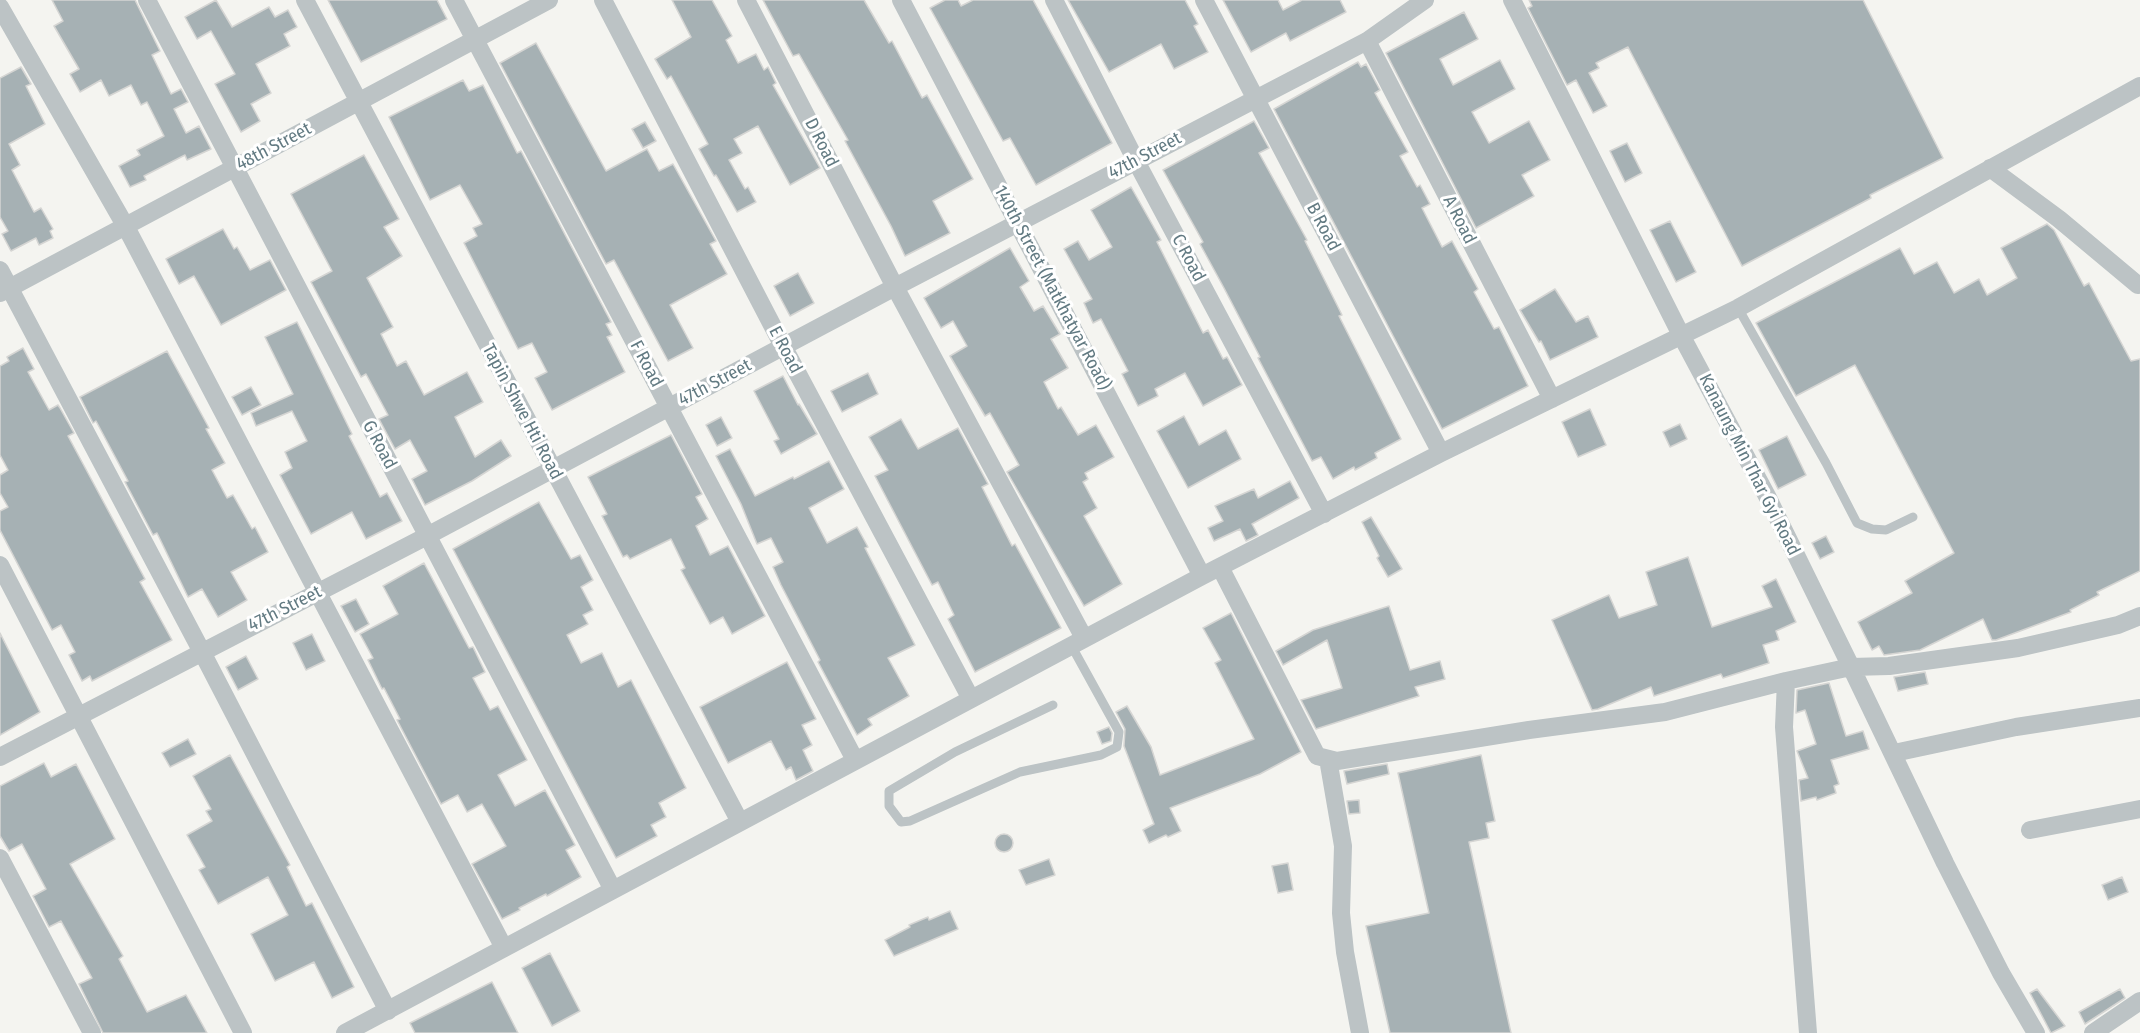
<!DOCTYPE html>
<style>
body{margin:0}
canvas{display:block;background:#f4f4f0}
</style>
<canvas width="2140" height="1033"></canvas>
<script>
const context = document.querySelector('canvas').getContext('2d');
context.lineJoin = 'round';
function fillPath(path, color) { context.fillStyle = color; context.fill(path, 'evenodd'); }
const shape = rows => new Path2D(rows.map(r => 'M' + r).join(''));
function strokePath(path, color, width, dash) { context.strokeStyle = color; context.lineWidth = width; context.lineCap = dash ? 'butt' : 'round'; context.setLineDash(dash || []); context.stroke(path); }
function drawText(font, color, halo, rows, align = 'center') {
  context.font = font + ' "Fira Sans Condensed",sans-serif'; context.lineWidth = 6; context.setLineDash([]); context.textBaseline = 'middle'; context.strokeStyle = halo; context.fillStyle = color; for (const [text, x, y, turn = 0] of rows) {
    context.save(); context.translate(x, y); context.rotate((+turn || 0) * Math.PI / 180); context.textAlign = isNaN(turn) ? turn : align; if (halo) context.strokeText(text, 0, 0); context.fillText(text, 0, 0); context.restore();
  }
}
const building = shape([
 [52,0,135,0,160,51,152,55,171,94,181,89,188,102,174,109,186,133,199,126,211,149,187,160,185,155,144,176,146,180,130,187,119,166,140,155,137,150,164,136,147,102,141,105,131,85,109,96,101,80,80,92,70,74,79,69,54,26,63,21,52,0],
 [216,0,232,27,269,7,275,17,288,10,297,27,284,34,290,46,256,64,271,93,251,104,260,121,241,132,215,84,235,74,211,31,197,39,185,17,216,0],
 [328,0,437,0,447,19,361,62,328,0],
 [672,0,712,0,732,36,726,40,738,63,756,54,764,70,768,67,776,83,773,85,820,168,790,185,758,126,734,139,742,153,729,160,745,189,748,187,756,202,737,212,716,175,714,176,699,149,708,144,671,76,667,79,655,59,691,37,672,0],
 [763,0,864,0,889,43,892,41,922,98,927,95,973,179,933,201,950,233,905,256,891,226,845,141,848,140,799,54,793,56,763,0],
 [945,0,958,0,961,6,973,0,1033,0,1112,143,1036,185,1010,138,1003,141,930,8,945,0],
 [1068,0,1185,0,1198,24,1194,26,1208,52,1174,69,1161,44,1109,72,1068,0],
 [1223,0,1278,0,1283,10,1302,0,1340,0,1346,12,1290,41,1286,33,1251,52,1223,0],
 [1529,0,1863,0,1943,158,1870,195,1871,198,1742,266,1628,47,1596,63,1599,68,1589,73,1607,106,1593,113,1576,80,1567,85,1528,8,1532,6,1529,0],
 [1464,12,1478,39,1440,59,1453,85,1500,60,1515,89,1472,112,1489,143,1529,121,1550,160,1522,175,1534,196,1476,228,1386,53,1464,12],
 [536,43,606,171,647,149,659,171,673,164,716,241,710,244,727,274,670,305,693,348,668,361,614,260,606,264,500,63,536,43],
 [1358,62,1361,67,1366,64,1380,90,1375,93,1408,152,1400,156,1417,187,1420,185,1430,204,1422,208,1442,247,1452,241,1478,289,1474,292,1494,329,1499,327,1528,386,1442,429,1274,109,1358,62],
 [21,67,31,84,26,86,45,124,9,144,20,165,12,170,34,212,41,208,53,229,50,231,53,238,39,245,36,238,11,251,2,234,8,231,0,217,0,78,21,67],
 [463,80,469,91,483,85,517,153,521,151,611,322,606,324,612,335,607,337,625,372,552,410,535,378,547,372,532,343,518,349,464,243,477,236,473,228,482,224,460,185,430,200,389,117,463,80],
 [1254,121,1269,148,1259,153,1307,240,1305,241,1342,315,1339,316,1401,439,1375,453,1377,458,1355,470,1354,467,1333,479,1321,457,1312,461,1258,358,1260,357,1224,288,1200,244,1203,242,1163,170,1254,121],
 [645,122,656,141,643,148,632,129,645,122],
 [1627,143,1642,173,1625,182,1610,151,1627,143],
 [364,155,399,219,384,227,402,256,367,278,393,327,381,334,397,366,406,361,424,395,467,372,483,402,455,417,475,457,501,440,511,456,472,481,425,505,412,479,427,471,410,440,395,449,379,419,388,415,366,374,361,377,311,282,332,271,291,194,364,155],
 [1131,187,1161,240,1157,242,1203,333,1208,330,1223,359,1227,357,1242,385,1203,406,1185,373,1155,389,1158,396,1138,406,1122,374,1128,371,1101,319,1093,323,1084,303,1092,299,1064,249,1078,241,1089,260,1112,247,1091,210,1131,187],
 [1670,221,1696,272,1676,282,1650,230,1670,221],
 [2047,224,2054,230,2084,286,2089,283,2131,361,2140,359,2140,571,2097,592,2099,595,2070,610,2071,612,1996,640,1992,640,1983,619,1920,650,1884,655,1879,646,1872,650,1858,622,1912,593,1905,581,1954,553,1855,365,1796,396,1756,323,1900,248,1914,274,1937,262,1954,293,1979,279,1987,295,2017,278,2001,248,2047,224],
 [223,229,234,249,237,247,250,270,270,260,286,290,221,325,194,276,179,284,166,259,223,229],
 [1010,248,1029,281,1020,287,1034,311,1043,306,1060,334,1051,339,1068,368,1044,382,1058,409,1061,407,1078,435,1096,425,1114,457,1085,473,1088,479,1083,482,1097,508,1084,516,1122,584,1084,606,1007,472,1019,465,990,413,985,416,950,356,967,346,953,321,941,328,924,298,1010,248],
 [798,273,814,303,790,316,774,286,798,273],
 [1555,289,1576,322,1588,316,1598,337,1550,360,1541,341,1539,342,1520,310,1555,289],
 [297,322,352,434,349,436,380,497,387,493,402,521,366,539,352,512,311,534,280,475,292,468,285,452,307,441,292,411,256,426,251,413,293,394,265,337,297,322],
 [23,348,34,369,28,372,49,410,58,405,60,408,74,433,68,436,145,579,140,582,172,640,92,681,90,676,82,681,69,655,75,652,61,625,52,630,0,530,0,511,8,507,0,493,0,475,8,470,0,455,0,366,9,361,7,357,23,348],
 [167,351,209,428,206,429,225,463,212,470,227,498,233,495,252,529,255,527,268,552,231,572,247,600,218,617,202,589,188,597,157,533,153,535,125,482,128,481,96,421,93,423,80,397,167,351],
 [868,373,878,394,842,412,831,391,868,373],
 [783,376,798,405,799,404,817,434,781,454,774,441,779,439,754,391,783,376],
 [251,387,261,405,242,415,232,397,251,387],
 [1590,409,1606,445,1578,457,1562,422,1590,409],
 [1184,416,1199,445,1226,430,1241,459,1188,488,1157,431,1184,416],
 [721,417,732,438,717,446,706,425,721,417],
 [901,419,918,449,958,428,988,484,982,487,1012,546,1015,544,1061,628,975,672,948,619,954,615,938,582,932,585,875,476,888,470,869,437,901,419],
 [1680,424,1687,439,1670,447,1663,432,1680,424],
 [671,435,702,494,696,497,708,519,696,526,710,555,728,546,765,616,732,634,723,617,710,624,681,570,685,568,671,539,630,559,627,555,623,557,602,516,607,514,588,477,671,435],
 [1787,436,1806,475,1778,489,1759,450,1787,436],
 [730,449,755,496,793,477,794,479,829,461,844,489,809,508,827,543,857,527,868,547,865,548,915,645,888,658,909,696,868,719,872,725,857,735,818,662,820,660,781,585,773,567,783,562,771,538,757,544,741,504,716,456,730,449],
 [1290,481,1299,498,1252,524,1258,535,1246,541,1240,529,1214,541,1208,528,1223,521,1215,506,1254,489,1258,498,1290,481],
 [539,502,571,559,580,555,593,580,581,587,593,610,583,615,588,624,567,635,581,663,602,653,618,687,631,680,686,788,659,803,666,817,651,825,657,836,616,858,453,549,539,502],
 [1371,517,1402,569,1388,577,1377,558,1379,556,1362,522,1371,517],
 [1826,536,1834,552,1820,559,1812,543,1826,536],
 [1688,557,1712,627,1772,607,1762,586,1776,579,1796,622,1776,631,1779,640,1763,645,1769,663,1723,678,1721,674,1654,696,1651,687,1598,709,1592,710,1552,620,1609,595,1619,618,1657,605,1646,572,1688,557],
 [424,563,469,648,473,647,485,672,473,678,490,710,498,706,527,760,498,775,515,806,545,790,575,845,566,850,581,877,547,896,546,894,519,908,520,910,502,919,472,864,506,846,482,804,467,812,458,795,441,804,397,720,400,719,384,688,382,689,368,660,373,658,360,634,398,614,383,586,424,563],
 [356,599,369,624,355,632,341,606,356,599],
 [1389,606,1410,670,1440,661,1445,679,1415,687,1419,696,1316,729,1301,700,1342,688,1327,640,1283,665,1276,651,1313,630,1389,606],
 [1231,613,1301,752,1260,774,1170,808,1181,831,1168,837,1166,835,1149,843,1143,830,1154,824,1124,746,1125,729,1116,712,1127,706,1151,747,1160,775,1254,739,1215,663,1221,660,1203,628,1231,613],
 [0,633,40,712,0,735,0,633],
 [312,634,325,661,306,670,293,643,312,634],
 [246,656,258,679,238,690,226,667,246,656],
 [787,662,816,719,802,725,812,745,803,750,813,771,796,780,791,767,786,770,771,741,728,763,700,707,787,662],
 [1925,672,1928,684,1898,691,1894,677,1925,672],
 [1829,683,1846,736,1863,731,1869,749,1831,760,1839,784,1834,786,1836,793,1817,800,1816,797,1801,801,1799,780,1808,778,1797,751,1816,744,1805,710,1796,713,1797,690,1829,683],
 [1109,727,1112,733,1111,741,1102,744,1097,732,1109,727],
 [188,739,196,754,170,767,162,753,188,739],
 [230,755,290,865,287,867,306,906,312,903,354,987,332,998,314,962,275,981,251,934,288,915,268,877,218,904,199,870,205,867,187,835,212,821,206,811,211,809,193,776,230,755],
 [1481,755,1495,821,1486,823,1489,838,1469,842,1511,1033,1390,1033,1366,926,1429,913,1398,773,1481,755],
 [44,763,51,777,76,764,115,839,70,864,123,956,119,959,147,1012,186,995,207,1033,103,1033,79,984,92,978,61,921,49,927,33,896,46,889,22,844,9,851,0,836,0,786,44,763],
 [1387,764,1389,774,1347,784,1344,771,1387,764],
 [1359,800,1360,813,1349,814,1347,801,1359,800],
 '995 843a9 9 0 1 1 18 0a9 9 0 1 1-18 0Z',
 [1049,859,1055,875,1026,885,1019,870,1049,859],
 [1288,863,1293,890,1278,893,1272,866,1288,863],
 [2122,877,2128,892,2108,900,2102,885,2122,877],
 [950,911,958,929,894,956,885,940,910,927,909,925,928,917,929,920,950,911],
 [550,953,580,1011,552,1026,522,968,550,953],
 [492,982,518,1033,415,1033,410,1023,492,982],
 [2037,989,2065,1026,2051,1033,2030,993,2037,989],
 [2120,989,2125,998,2085,1024,2079,1012,2120,989]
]);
fillPath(building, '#a6b1b4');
strokePath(building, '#d5d5d3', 1.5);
strokePath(shape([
 [1738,308,1826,463,1857,523,1872,529,1886,530,1913,517],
 [1053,705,955,752,889,791,889,806,901,822,910,821,1020,772,1101,755,1117,747,1119,732,1071,645]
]), '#bcc3c5', 9);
strokePath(shape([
 [147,0,613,890],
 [305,0,740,822],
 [454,0,855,760],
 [603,0,783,346,971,699],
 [746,0,895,287,1084,638],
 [901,0,1202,576],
 [1054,0,1136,161,1324,514],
 [1204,0,1441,453],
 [1512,0,1681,335,1767,496,1851,667,1889,666,2018,648,2118,625,2140,616],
 [0,7,126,227,504,948],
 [1367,41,1552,399],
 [1990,168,2059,219,2138,285],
 [0,270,202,652,388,1011],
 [0,293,549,0],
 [0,565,243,1033],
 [1220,567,1317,756,1337,761,1529,730,1665,712,1786,681],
 [1894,753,2016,727,2140,708],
 [0,757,427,536,895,287,1367,41,1425,0],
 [1328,759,1343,846,1341,913,1345,952,1360,1033],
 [2030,830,2140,809],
 [0,858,92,1033],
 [345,1033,1202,576,1441,453,1738,308,2140,86],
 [1808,1033,1784,727,1786,681,1851,667,1945,863,2001,973,2036,1033],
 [2093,1033,2140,1001]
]), '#bcc3c5', 18);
drawText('18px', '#627a82', '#fff', [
 ["D Road",821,143,63],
 ["48th Street",274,147,-28],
 ["47th Street",1145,156,-28],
 ["A Road",1459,220,63],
 ["B Road",1323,227,62],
 ["C Road",1188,258,62],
 ["140th Street (Matkhatyar Road)",1052,288,62],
 ["E Road",785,350,62],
 ["F Road",646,364,62],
 ["47th Street",715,383,-28],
 ["Tapin Shwe Hti Road",522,412,62],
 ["G Road",379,445,62],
 ["Kanaung Min Thar Gyi Road",1749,465,63],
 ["47th Street",285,609,-27]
]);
</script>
